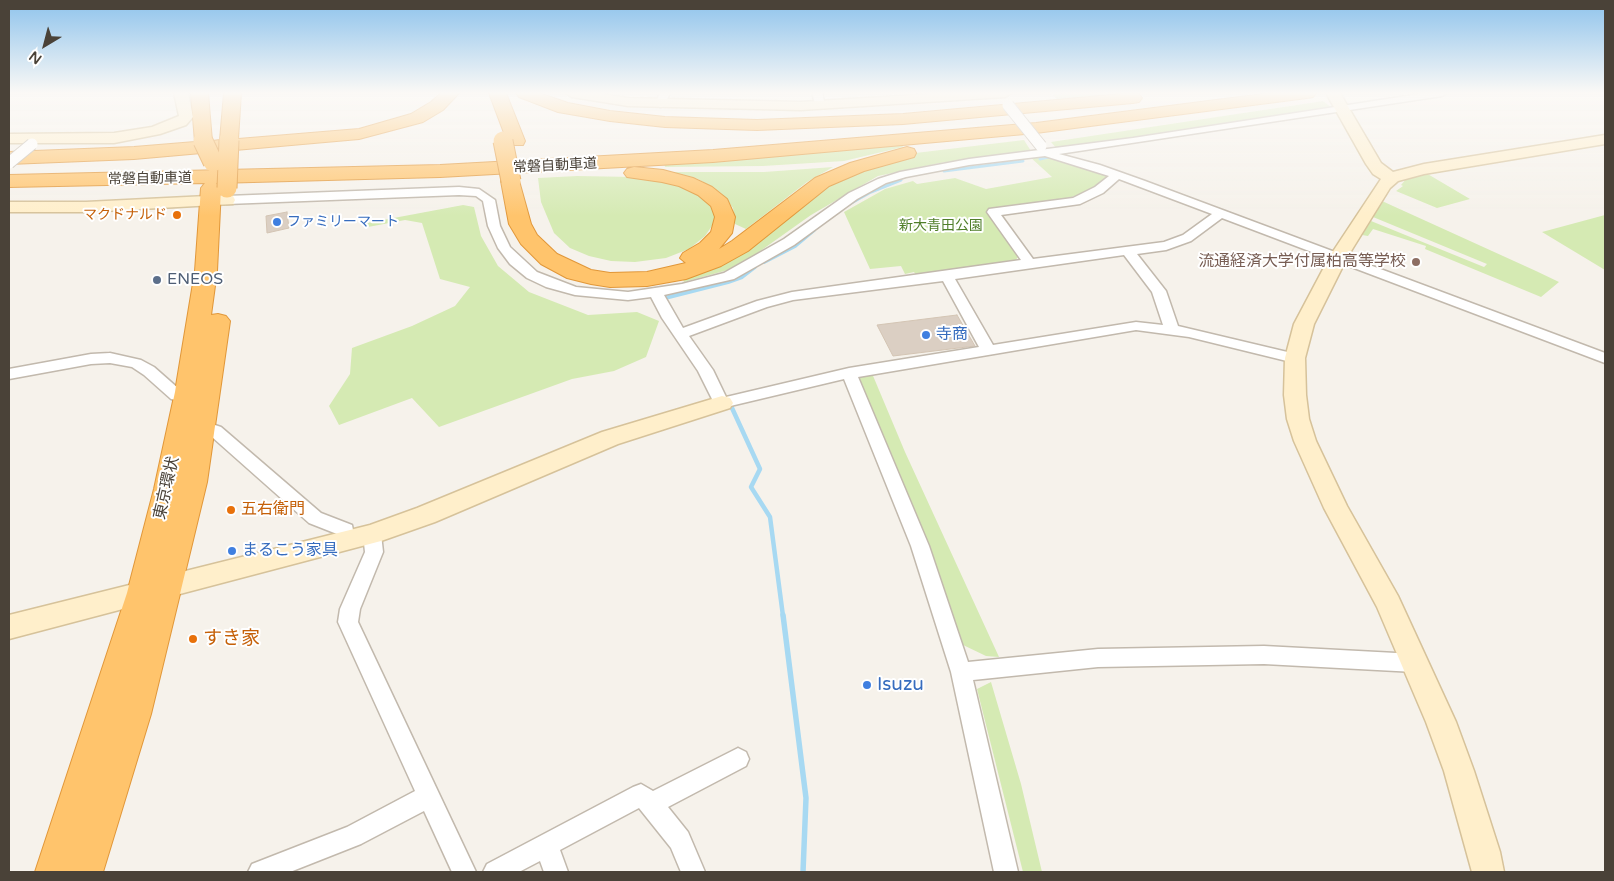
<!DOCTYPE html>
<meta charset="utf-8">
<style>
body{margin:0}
#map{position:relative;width:1614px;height:881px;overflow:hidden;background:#f6f2eb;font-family:"Varela Round",sans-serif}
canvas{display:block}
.frame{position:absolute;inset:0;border:10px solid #4a4238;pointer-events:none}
.north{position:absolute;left:20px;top:20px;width:50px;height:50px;-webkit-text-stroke:4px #fff;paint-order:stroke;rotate:217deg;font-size:14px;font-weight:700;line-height:20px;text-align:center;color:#4a4238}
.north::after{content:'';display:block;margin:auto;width:18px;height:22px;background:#4a4238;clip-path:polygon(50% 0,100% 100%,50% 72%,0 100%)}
</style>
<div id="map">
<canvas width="1614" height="881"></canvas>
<div class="frame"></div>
<div class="north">N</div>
</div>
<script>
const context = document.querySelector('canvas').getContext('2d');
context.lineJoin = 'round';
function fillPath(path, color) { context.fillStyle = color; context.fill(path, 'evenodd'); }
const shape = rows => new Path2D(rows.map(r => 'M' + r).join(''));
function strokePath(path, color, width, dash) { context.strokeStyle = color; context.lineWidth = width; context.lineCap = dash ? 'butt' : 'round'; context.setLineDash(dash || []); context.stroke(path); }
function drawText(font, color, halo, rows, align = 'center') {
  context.font = font + ' "Varela Round","Noto Sans JP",sans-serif'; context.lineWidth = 4; context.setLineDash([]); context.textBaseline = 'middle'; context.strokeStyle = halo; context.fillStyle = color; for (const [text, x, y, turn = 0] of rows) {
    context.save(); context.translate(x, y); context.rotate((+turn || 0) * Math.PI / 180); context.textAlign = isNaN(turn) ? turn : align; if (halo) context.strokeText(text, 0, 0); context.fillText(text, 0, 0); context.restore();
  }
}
fillPath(shape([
 [1067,93,1130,93,1057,99,1052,94],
 [1323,101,1331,107,1057,149,1051,142],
 [1024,140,1031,151,940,163,878,176,811,215,749,259,728,270,684,282,682,278,839,179,907,154],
 [901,144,903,147,844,161,763,166,665,167,664,163],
 [1044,156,1105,174,1108,177,1097,187,1079,196,1072,196,1074,198,987,210,1018,257,1015,261,916,275,914,272,905,274,901,266,870,269,844,212,885,189,913,181,917,184,955,178,986,189,1052,177,1030,157],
 [833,167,807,182,746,229,735,224,733,208,721,193,698,179,672,172,764,172],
 [1426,173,1470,199,1437,208,1396,191,1403,186,1401,185,1406,179],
 [577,176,636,177,669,180,698,191,715,205,716,220,705,236,689,249,666,258,635,262,611,261,589,256,570,248,554,233,541,202,538,178],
 [1382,201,1536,271,1559,282,1541,297,1425,249,1426,246,1373,229,1368,236,1362,235,1371,221,1484,267,1487,264,1373,217],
 [463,205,474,207,481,236,498,266,529,292,588,315,637,312,659,321,646,357,614,371,572,379,439,427,412,398,339,425,329,406,350,374,352,348,412,326,455,306,470,287,440,279,422,223,405,220,368,227,367,223],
 [1605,215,1605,270,1542,232],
 [871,371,905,452,999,657,986,656,961,644,938,572,859,382,859,377],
 [991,682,1021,784,1042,872,1023,872,977,689]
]), '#d5eab3');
strokePath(shape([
 [1040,159,1048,157],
 [944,171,1023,161],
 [846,206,871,192,901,180],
 [812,231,816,228]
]), '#a7d9f2', 3);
strokePath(shape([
 [764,262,795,246,814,230],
 [665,298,728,282,742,277,755,267]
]), '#a7d9f2', 4);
strokePath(shape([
 [732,408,760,469,751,487,770,517,783,616]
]), '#a7d9f2', 4.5);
strokePath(shape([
 [783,615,806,798,803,872]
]), '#a7d9f2', 5.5);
const building = shape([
 [287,212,289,228,267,233,266,216,287,212],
 [957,315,975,346,893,356,877,325,957,315]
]);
fillPath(building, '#dbcfc3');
strokePath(building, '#d3c4b3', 1);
const street = shape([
 [660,93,670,93,664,106,660,107,655,104,660,93],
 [812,93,822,93,825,105,824,107,816,107,812,93],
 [1426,93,1447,93,1442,96,1059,154,1100,165,1145,181,1605,353,1605,363,1222,218,1191,241,1166,250,1137,254,1166,291,1178,326,1300,355,1302,358,1300,361,1295,363,1189,337,1136,330,858,377,929,546,968,662,1098,649,1264,646,1415,654,1422,657,1425,663,1422,669,1415,672,1264,664,1098,667,973,680,1018,872,994,872,951,672,911,546,844,379,722,408,716,407,698,371,662,318,651,297,628,300,575,295,546,287,527,278,510,264,498,248,488,226,483,201,476,196,459,195,227,204,221,200,227,196,459,187,479,189,495,200,500,226,510,247,537,272,576,287,628,292,682,284,724,273,784,239,849,193,878,179,900,172,969,159,1133,138,1426,93],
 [1045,156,1109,176,1095,187,1073,198,989,209,987,212,1021,260,792,292,757,301,683,328,664,295,734,279,794,245,857,199,886,183,906,177,969,165,1045,156],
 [1119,179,1212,214,1183,235,1164,242,1033,259,1001,215,1080,204,1103,193,1119,179],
 [1124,255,1152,292,1163,325,1136,322,993,345,955,279,1124,255],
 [943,281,979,347,849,368,726,397,713,370,689,336,767,307,793,300,943,281],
 [110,353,141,360,154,367,179,389,195,385,200,386,203,390,200,394,195,395,176,400,171,399,144,375,132,367,110,363,91,364,9,379,9,369,91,354,110,353],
 [215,425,221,427,321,513,352,525,355,541,352,546,346,548,340,546,337,534,309,523,212,437,201,440,195,438,193,434,195,430,215,425],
 [372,527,378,529,381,534,383,552,360,609,358,622,476,872,452,872,424,811,361,844,290,872,248,872,252,864,347,827,415,791,338,622,340,609,365,552,363,534,366,529,372,527],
 [738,748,746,752,749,759,746,766,668,807,688,832,705,872,681,872,671,848,639,808,560,850,568,872,544,872,540,861,519,872,483,872,487,864,633,787,641,784,653,791,738,748]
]);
const secondary = shape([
 [174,93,188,93,193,117,186,125,160,134,114,143,9,143,9,134,114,133,152,127,179,116,174,93],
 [565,93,595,93,628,98,801,102,947,93,1012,93,1005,97,801,110,628,106,572,97,565,93],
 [1326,93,1340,93,1381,163,1393,172,1424,164,1605,135,1605,144,1424,174,1398,181,1390,188,1348,256,1314,324,1305,358,1306,395,1309,419,1316,441,1347,506,1398,596,1456,722,1474,771,1500,852,1504,872,1472,872,1444,771,1426,722,1377,607,1324,508,1294,441,1287,419,1284,395,1285,358,1294,324,1330,256,1381,179,1373,174,1366,164,1326,93],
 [227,195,233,196,235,200,233,204,86,212,9,212,9,202,86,202,227,195],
 [722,396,730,398,733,403,730,408,618,444,435,522,381,541,9,639,9,615,370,525,417,508,602,432,722,396]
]);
const highway = shape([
 [191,93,208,93,212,141,220,140,224,93,241,93,238,139,359,129,411,114,431,102,441,93,459,93,443,110,423,122,359,139,134,159,9,164,9,152,134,147,195,142,191,93],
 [489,93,506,93,525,141,523,145,509,145,507,141,489,93],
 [516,93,539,93,568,103,610,111,665,117,757,120,903,114,1133,93,1139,94,1142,98,1139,102,1133,103,903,124,757,130,665,127,610,121,558,112,519,97,516,93],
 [1271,93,1316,93,1313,97,1307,98,1036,133,713,162,440,177,216,183,221,188,217,271,211,315,218,314,226,316,230,321,207,482,151,714,103,872,35,872,127,593,154,489,175,392,195,271,201,188,205,183,9,187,9,175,440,165,713,150,1036,123,1271,93],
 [907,147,914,149,916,153,914,157,864,171,829,186,748,251,721,266,686,279,647,286,610,287,591,284,567,278,541,264,521,244,509,224,501,181,504,177,518,177,531,224,537,235,557,254,591,270,610,273,647,272,686,263,680,258,683,253,700,243,711,232,715,217,711,206,698,195,679,186,662,182,627,177,624,173,627,169,634,167,663,170,693,178,712,187,727,199,735,217,732,233,719,249,732,241,815,178,850,163,907,147]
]);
strokePath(street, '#c2b9ad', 3);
strokePath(secondary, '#d6c29a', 3);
strokePath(highway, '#e19739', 2);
fillPath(street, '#fff');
fillPath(secondary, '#ffefcb');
fillPath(highway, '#ffc46c');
const streetBridge = shape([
 [1008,105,1041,146],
 [9,163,32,144]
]);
const highwayBridge = shape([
 [203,141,213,162],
 [503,141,511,181],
 [227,188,229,140]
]);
strokePath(streetBridge, '#c2b9ad', 13, []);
strokePath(highwayBridge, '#e19739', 21, []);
strokePath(streetBridge, '#fff', 11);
strokePath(highwayBridge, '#ffc46c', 19);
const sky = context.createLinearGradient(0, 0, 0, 216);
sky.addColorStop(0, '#8ec3ec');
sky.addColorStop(0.43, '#fbf9f6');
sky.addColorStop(1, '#fbf9f600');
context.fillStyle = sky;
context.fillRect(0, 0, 1614, 216);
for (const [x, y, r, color] of [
 [177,215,5,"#e8710a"],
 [277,222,5,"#3f7fe0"],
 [1416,262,5,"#8d6e63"],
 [157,280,5,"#5c6f8a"],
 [926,335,5,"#3f7fe0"],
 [231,510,5,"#e8710a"],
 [232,551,5,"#3f7fe0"],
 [193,639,5,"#e8710a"],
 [867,685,5,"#3f7fe0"]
]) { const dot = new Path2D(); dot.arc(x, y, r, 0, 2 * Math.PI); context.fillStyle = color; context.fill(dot); strokePath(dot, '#fff', 2); }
drawText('14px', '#4a4238', '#fff', [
 ["常磐自動車道",555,166,-3],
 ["常磐自動車道",150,179,-1]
]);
drawText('14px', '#c56008', '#fff', [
 ["マクドナルド",167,215]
], 'right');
drawText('14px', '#366cbe', '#fff', [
 ["ファミリーマート",287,222]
], 'left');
drawText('14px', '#4f7e29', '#fff', [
 ["新大青田公園",941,226]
]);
drawText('16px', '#785e54', '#fff', [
 ["流通経済大学付属柏高等学校",1406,262]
], 'right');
drawText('16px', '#4e5e75', '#fff', [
 ["ENEOS",167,280]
], 'left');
drawText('16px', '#366cbe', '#fff', [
 ["寺商",936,335],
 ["まるこう家具",242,551]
], 'left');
drawText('16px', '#4a4238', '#fff', [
 ["東京環状",167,488,-77]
]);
drawText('16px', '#c56008', '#fff', [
 ["五右衛門",241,510]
], 'left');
drawText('19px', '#c56008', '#fff', [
 ["すき家",203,639]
], 'left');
drawText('19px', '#366cbe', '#fff', [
 ["Isuzu",877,685]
], 'left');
</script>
